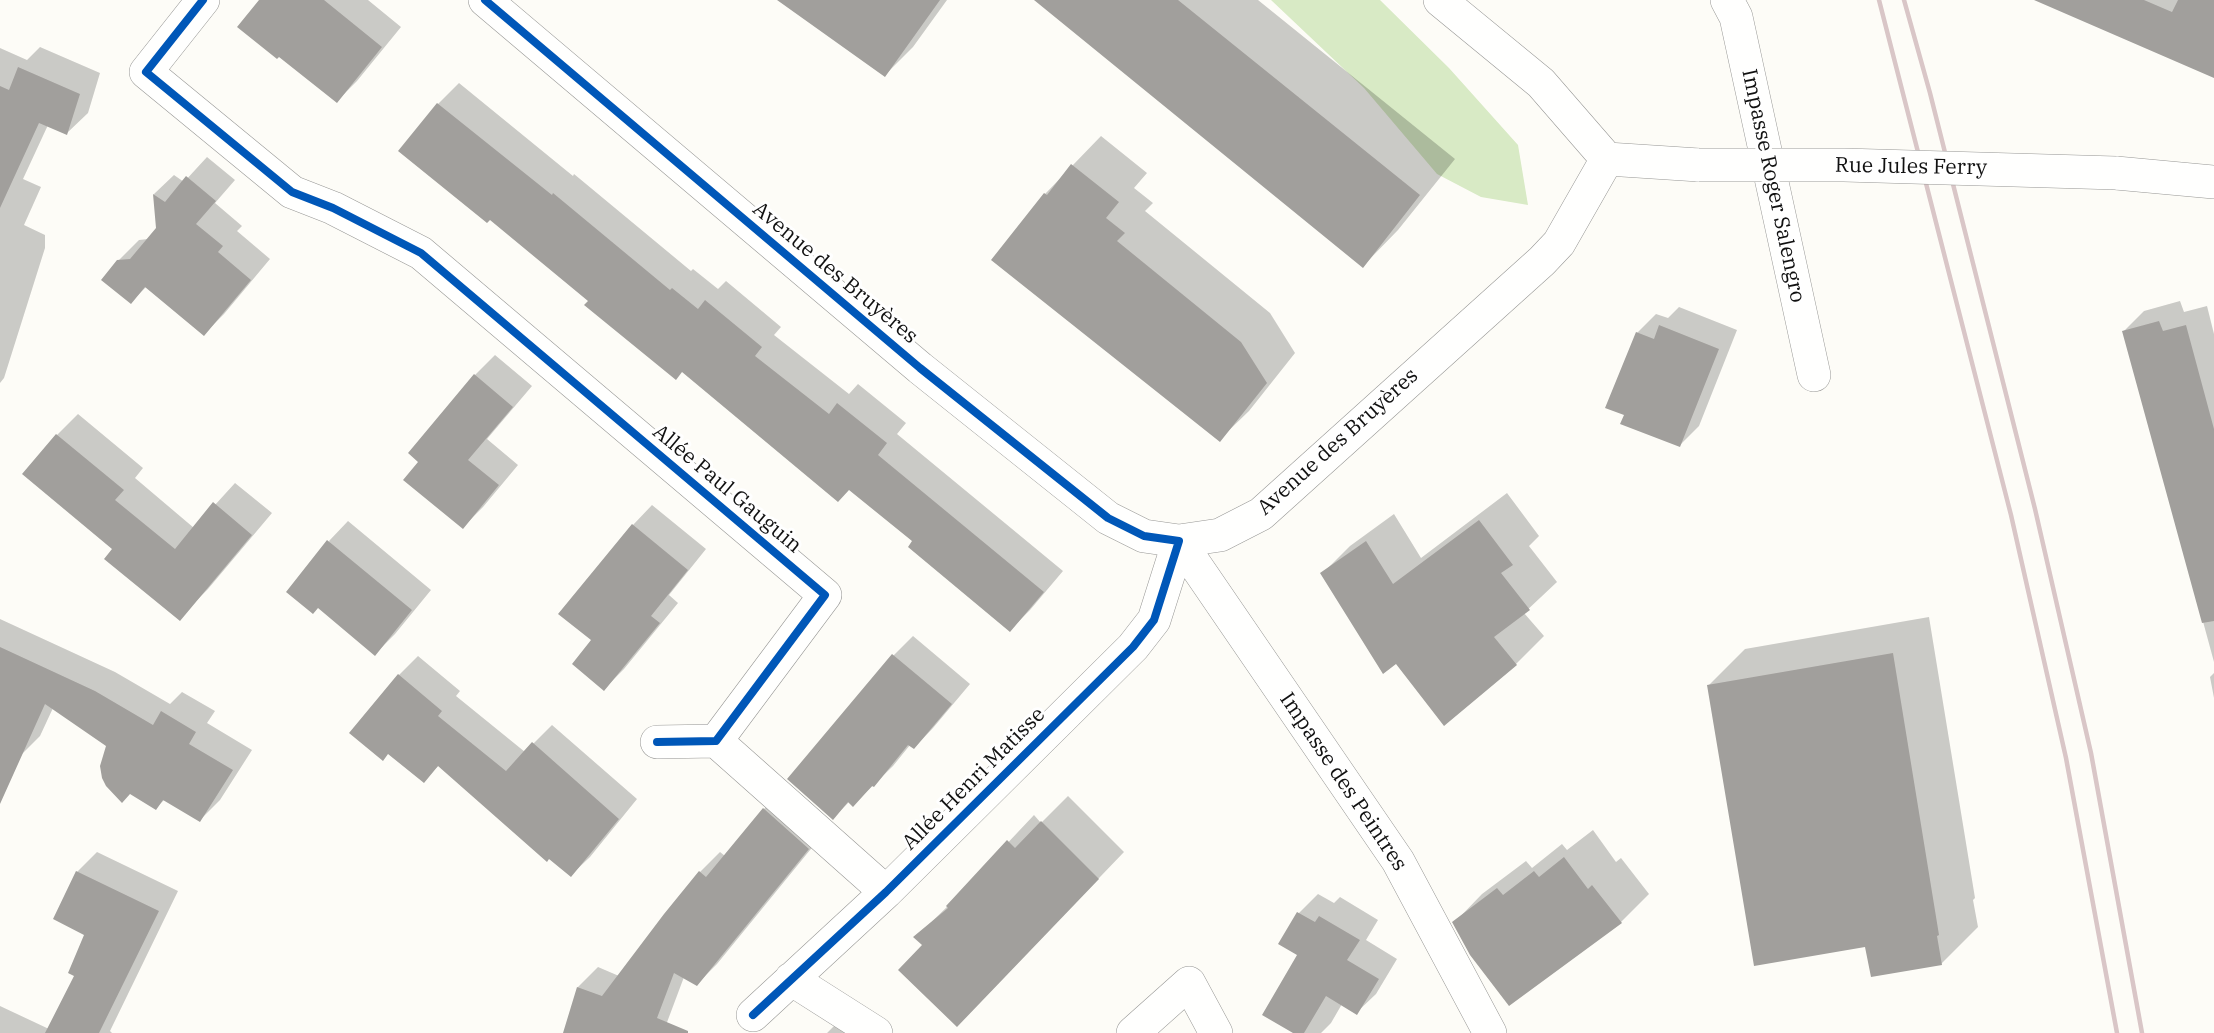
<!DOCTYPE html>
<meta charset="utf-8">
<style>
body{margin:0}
canvas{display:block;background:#fdfcf7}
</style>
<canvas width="2214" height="1033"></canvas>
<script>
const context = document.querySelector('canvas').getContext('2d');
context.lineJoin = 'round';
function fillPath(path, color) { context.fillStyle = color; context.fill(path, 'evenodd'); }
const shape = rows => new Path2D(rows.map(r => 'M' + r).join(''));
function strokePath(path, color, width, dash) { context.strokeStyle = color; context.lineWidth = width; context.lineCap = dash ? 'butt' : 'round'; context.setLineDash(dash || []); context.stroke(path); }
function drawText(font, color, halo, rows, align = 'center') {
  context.font = font + ' "IBM Plex Serif",serif'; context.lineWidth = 6; context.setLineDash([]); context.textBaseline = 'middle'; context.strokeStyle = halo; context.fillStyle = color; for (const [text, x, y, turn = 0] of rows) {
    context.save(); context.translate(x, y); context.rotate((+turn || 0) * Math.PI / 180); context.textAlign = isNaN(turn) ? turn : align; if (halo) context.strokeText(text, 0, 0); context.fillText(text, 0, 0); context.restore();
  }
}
fillPath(shape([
 [1271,0,1380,0,1449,68,1518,145,1528,205,1481,197,1437,174,1364,88]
]), '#d8eac5');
fillPath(shape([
 [261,0,368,0,401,27,357,81,337,101],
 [812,0,947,0,913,47,885,75],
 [1043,0,1258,0,1455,159,1398,230,1363,266],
 [2038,0,2214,0,2214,76],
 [40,47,100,73,88,113,67,133,48,125,23,179,41,187,24,225,45,235,45,248,4,378,0,383,0,48,27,60],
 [459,83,573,176,574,174,691,271,693,269,718,289,726,281,781,327,774,335,849,394,858,384,906,423,897,434,1063,571,1030,610,1010,630,914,541,850,489,683,371,590,301,490,218,400,150,438,104],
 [1101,136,1147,173,1134,188,1153,203,1145,211,1270,313,1295,353,1249,411,1219,440,993,259,1045,194],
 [207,157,235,180,215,203,242,226,237,231,270,259,224,314,204,334,147,286,131,302,118,261,139,240,148,239,157,229,154,194,174,175,184,182],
 [2180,301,2184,312,2207,306,2214,334,2214,662,2124,331,2144,311],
 [1679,307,1737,330,1699,426,1680,445,1626,414,1637,333,1656,314,1668,318],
 [495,355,532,386,487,439,518,465,483,507,463,527,420,461,475,375],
 [78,414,143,468,135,478,194,528,235,483,272,513,208,589,188,609,24,474,57,435],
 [1507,493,1539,536,1529,546,1557,582,1524,613,1544,636,1516,664,1396,662,1322,574,1350,546,1394,514,1421,558],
 [652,505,706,549,669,595,678,603,624,669,604,689,633,525],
 [348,521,431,590,395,634,375,654,329,541],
 [1929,617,1975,898,1973,900,1978,927,1941,964,1709,685,1745,649],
 [0,619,115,672,170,704,182,692,215,711,207,723,252,750,220,800,200,820,164,800,156,808,108,746,53,708,40,736,20,756,0,747],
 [913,636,970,684,933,728,914,748,910,745,893,766,853,805,849,802,833,818,789,779,894,655],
 [418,656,460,691,456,696,525,752,552,725,637,799,590,857,571,875,439,765,424,781,399,675],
 [2214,673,2214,698,2210,677],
 [784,789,828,828,717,964,697,984,684,977,663,1033,564,1033,578,987,598,967,619,976,700,872,720,852,725,856,764,809],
 [1068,796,1124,852,983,999,916,937,951,903,1034,815,1041,823],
 [1593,830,1616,862,1621,858,1649,894,1621,922,1454,923,1482,894,1526,861,1532,868,1562,844,1567,850],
 [97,852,178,891,110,1031,112,1033,0,1033,0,1006,49,1029,76,975,86,934,77,872],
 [1318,894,1334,903,1340,897,1378,920,1366,940,1397,959,1376,994,1356,1013,1342,1004,1331,1023,1321,1033,1296,1033,1299,913],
 [841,1019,864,1033,827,1033]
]), '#0003');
fillPath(shape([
 [259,0,324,0,382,47,337,103,279,57,277,59,237,27],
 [777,0,940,0,885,77],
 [1034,0,1178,0,1420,195,1363,268],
 [2034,0,2144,0,2172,12,2178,0,2214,0,2214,78],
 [18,67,80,94,67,135,39,123,0,208,0,86,9,90],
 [437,103,552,195,553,193,670,290,672,288,698,309,705,300,762,347,755,356,829,414,837,403,887,443,878,455,1044,592,1010,632,908,547,912,541,849,490,838,502,682,372,676,380,584,305,588,301,490,220,487,223,398,151],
 [1071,164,1119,202,1106,218,1125,233,1117,241,1241,342,1267,383,1220,442,991,260,1044,193,1047,195],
 [186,176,216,201,196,224,223,246,218,252,251,280,204,336,145,287,131,304,101,280,117,260,130,259,156,228,153,194,165,202],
 [2159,321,2163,331,2186,325,2214,429,2214,621,2202,623,2122,331],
 [1659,325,1719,349,1680,447,1620,424,1624,415,1605,408,1636,332,1654,339],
 [474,374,513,407,468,460,499,485,463,529,403,480,418,462,408,453],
 [56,434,124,490,115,500,175,549,213,502,252,535,180,621,104,559,112,549,22,474],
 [1479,520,1513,565,1501,573,1530,610,1494,637,1517,665,1444,726,1396,664,1383,674,1320,573,1366,541,1393,584],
 [632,524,688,570,651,616,660,623,604,691,572,664,591,640,558,614],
 [327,540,412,610,375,656,318,608,313,614,286,592],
 [0,647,95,691,153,725,161,711,196,732,189,744,233,770,200,822,163,800,156,810,130,794,122,803,106,786,102,778,100,766,106,746,45,704,0,804],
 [1893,653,1939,935,1937,936,1942,965,1871,977,1865,947,1754,966,1707,685],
 [892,654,952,704,914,749,908,745,874,787,872,786,853,807,848,802,833,820,787,779],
 [398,674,442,711,438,716,506,771,532,742,619,819,571,877,549,859,547,862,438,766,424,783,388,754,383,761,349,733],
 [763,808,809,849,697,986,674,973,657,1018,688,1031,688,1033,563,1033,577,987,602,996,664,914,699,871,706,877],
 [1041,821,1099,879,957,1027,898,970,922,945,913,937,948,908,946,906,1007,840,1015,848],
 [1564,857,1588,889,1592,885,1622,923,1509,1006,1470,955,1452,922,1497,888,1503,895,1534,871,1539,877],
 [76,871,159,911,99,1033,45,1033,74,976,68,973,84,935,53,919],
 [1297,912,1315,922,1319,916,1360,940,1347,960,1379,979,1357,1015,1326,996,1304,1033,1293,1033,1262,1015,1297,955,1278,944]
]), '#a19f9c');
const minor = shape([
 [203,0,146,72,292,192,333,208,421,253,825,595,716,741,657,742],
 [485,0,920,368,1108,518,1144,536,1179,541,1220,535,1261,514,1542,261,1559,243,1607,159],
 [1440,0,1541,83,1607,159],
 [1727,0,1736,17,1814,375],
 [1607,159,1699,165],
 [2116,173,2214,182],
 [1179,541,1398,861,1490,1033],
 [716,741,886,892],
 [791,979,876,1033],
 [753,1015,886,892,1133,647,1154,620,1179,541],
 [1133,1033,1189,983,1216,1033]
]);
strokePath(minor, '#979795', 34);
strokePath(minor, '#fffffe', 33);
strokePath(shape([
 [1879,0,2011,515,2066,758,2117,1033],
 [1904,0,1930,93,2035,509,2091,753,2142,1033]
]), '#d9c6c7', 4.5);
const minorBridge = shape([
 [1699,165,1844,165,2116,173]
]);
strokePath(minorBridge, '#979795', 34, []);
strokePath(minorBridge, '#fffffe', 33);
strokePath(shape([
 [203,0,146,72,292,192,333,208,421,253,825,595,716,741,657,742],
 [485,0,920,368,1108,518,1144,536,1179,541,1154,620,1133,647,886,892,753,1015]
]), '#0057b8', 8);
drawText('21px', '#111', '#fff', [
 ["Rue Jules Ferry",1911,167,1],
 ["Impasse Roger Salengro",1773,186,78],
 ["Avenue des Bruyères",835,273,40],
 ["Avenue des Bruyères",1338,442,-42],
 ["Allée Paul Gauguin",727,489,40],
 ["Allée Henri Matisse",974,779,-45],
 ["Impasse des Peintres",1343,782,56]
]);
</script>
